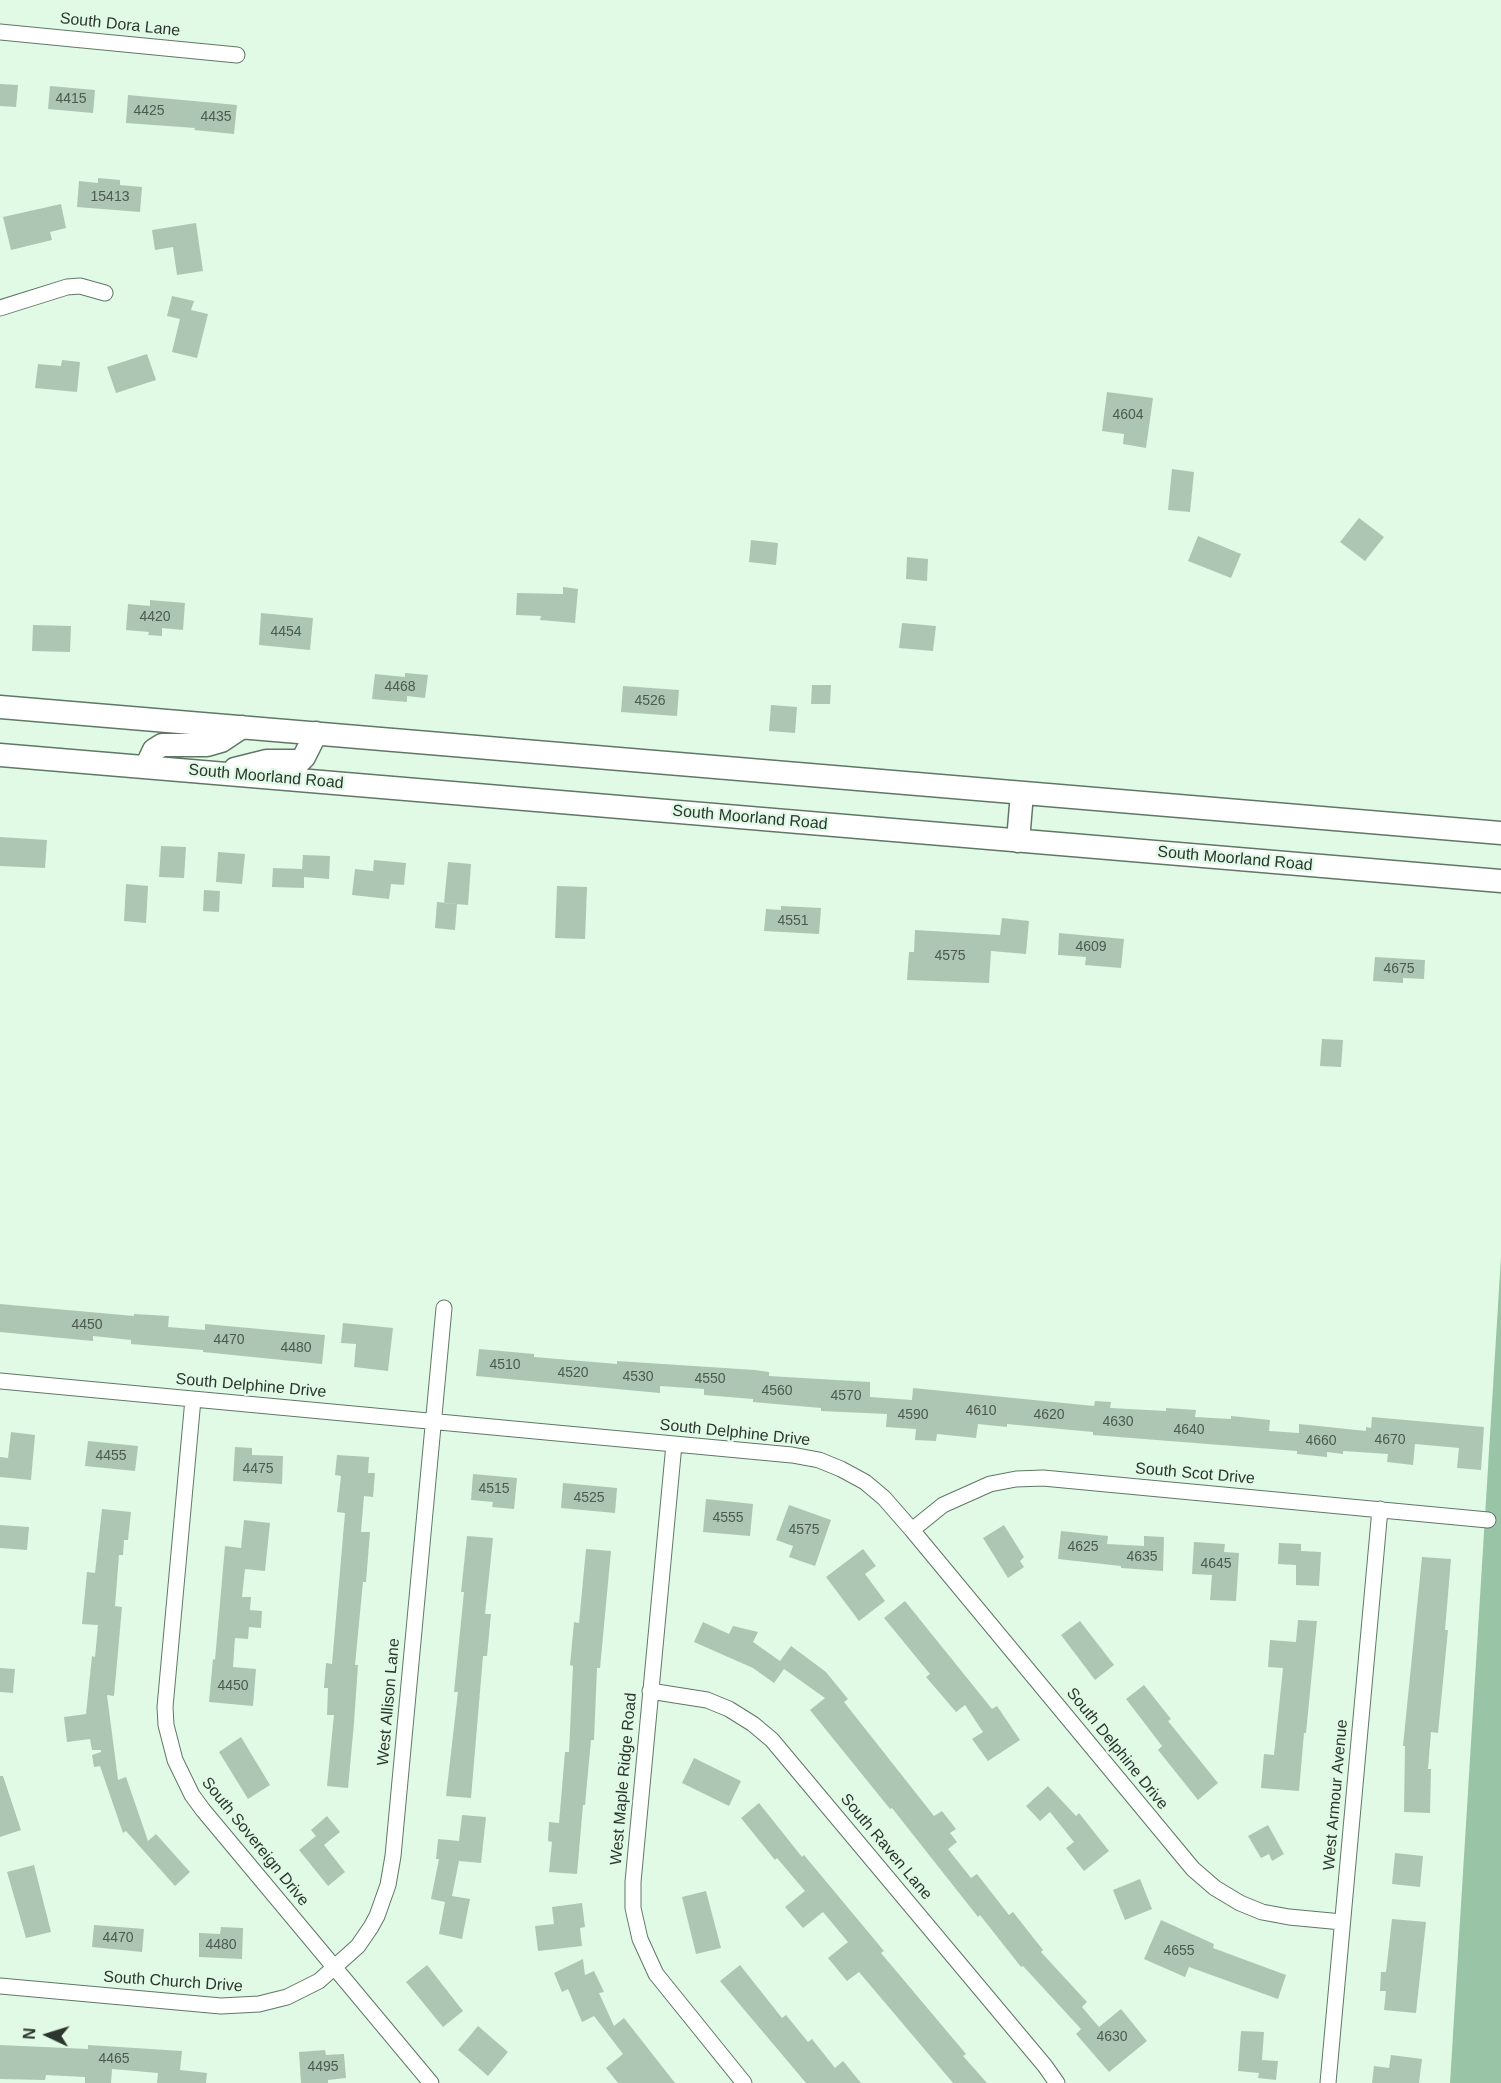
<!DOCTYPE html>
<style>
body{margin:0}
#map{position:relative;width:1501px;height:2083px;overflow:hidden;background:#e0fae6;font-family:Helvetica,sans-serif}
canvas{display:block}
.north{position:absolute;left:18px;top:2005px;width:60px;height:60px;-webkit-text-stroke:4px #e0fae6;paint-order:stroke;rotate:274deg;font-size:16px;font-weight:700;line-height:24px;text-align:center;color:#2c362f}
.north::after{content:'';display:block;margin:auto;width:21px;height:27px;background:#2c362f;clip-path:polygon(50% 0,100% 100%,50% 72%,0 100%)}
</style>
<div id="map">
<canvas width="1501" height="2083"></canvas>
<div class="north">N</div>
</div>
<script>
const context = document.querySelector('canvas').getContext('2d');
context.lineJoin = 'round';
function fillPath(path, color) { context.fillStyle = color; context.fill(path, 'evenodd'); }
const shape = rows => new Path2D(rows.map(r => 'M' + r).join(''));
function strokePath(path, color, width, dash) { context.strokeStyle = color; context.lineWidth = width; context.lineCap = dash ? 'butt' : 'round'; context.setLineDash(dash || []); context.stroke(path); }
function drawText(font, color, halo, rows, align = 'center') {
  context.font = font + ' Helvetica,sans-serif'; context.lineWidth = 5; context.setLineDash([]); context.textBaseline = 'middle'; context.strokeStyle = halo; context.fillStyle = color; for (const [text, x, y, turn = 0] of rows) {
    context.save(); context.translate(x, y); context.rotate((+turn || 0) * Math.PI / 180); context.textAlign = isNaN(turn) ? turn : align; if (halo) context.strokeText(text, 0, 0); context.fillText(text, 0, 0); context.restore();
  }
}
fillPath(shape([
 [1501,1257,1501,2083,1450,2083]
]), '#99c4a5');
fillPath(shape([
 [0,84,18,85,16,107,0,106],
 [50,86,95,90,93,113,48,109],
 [128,95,237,105,234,134,194,130,195,128,126,123],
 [98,178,120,180,120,185,142,187,140,212,77,207,79,181,98,183],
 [61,204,66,228,50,232,52,240,11,250,3,217],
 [196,223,203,271,177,275,173,247,155,250,152,230],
 [172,296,194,301,191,310,208,314,197,358,172,352,180,319,167,316],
 [147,354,156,380,116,393,107,367],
 [62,360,80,362,77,392,35,388,38,364,61,366],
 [1107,392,1153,398,1146,448,1123,444,1124,434,1102,431],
 [1172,469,1194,472,1190,512,1168,510],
 [1359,518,1384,537,1365,561,1340,542],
 [1198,536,1241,554,1231,578,1188,561],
 [751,540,778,543,776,565,749,562],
 [907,557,928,559,927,581,906,579],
 [563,587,578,589,575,623,540,620,541,616,516,615,517,593,563,594],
 [150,600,185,603,183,630,162,628,162,636,148,635,149,632,126,630,128,604,150,606],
 [261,613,313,618,310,650,259,645],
 [902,623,936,626,933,651,899,648],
 [33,625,71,626,70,652,32,651],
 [405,673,428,675,425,698,407,696,407,702,372,699,375,674,405,677],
 [812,685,831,685,830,704,811,704],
 [623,686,679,690,677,716,621,712],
 [771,705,797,707,795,733,769,731],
 [0,837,47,840,45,868,0,866],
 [161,846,186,847,184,878,159,877],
 [218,852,245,854,242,884,216,882],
 [303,855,330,856,329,879,304,877,304,888,272,887,273,868,302,869],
 [374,860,406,863,404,885,391,884,389,899,352,895,355,869,373,871],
 [448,862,471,864,468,905,444,903],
 [126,884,148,886,146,923,124,921],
 [557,886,587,887,585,939,555,938],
 [204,890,220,891,219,912,203,911],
 [437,902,457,904,455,930,435,928],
 [781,906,821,908,819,934,764,931,766,909,781,910],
 [1002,918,1029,921,1026,954,991,951,989,983,907,980,909,952,914,952,915,930,1000,935],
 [1059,933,1124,939,1121,968,1085,965,1086,957,1058,955],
 [1375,957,1425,960,1424,979,1403,978,1403,983,1373,981],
 [1322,1039,1343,1040,1341,1067,1320,1066],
 [0,1304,134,1316,134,1314,169,1316,168,1327,205,1330,205,1324,325,1335,322,1364,203,1352,203,1350,131,1344,131,1340,93,1336,93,1341,0,1332],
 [343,1323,393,1328,388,1371,354,1367,356,1344,341,1343],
 [479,1349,534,1354,534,1357,617,1364,617,1361,755,1370,769,1372,769,1376,870,1382,870,1397,912,1400,913,1388,1094,1406,1095,1401,1111,1402,1110,1408,1166,1411,1166,1408,1196,1410,1195,1417,1231,1419,1231,1416,1270,1420,1269,1431,1299,1433,1299,1424,1366,1431,1366,1427,1371,1428,1372,1417,1484,1427,1481,1470,1457,1468,1459,1448,1415,1444,1413,1465,1387,1462,1388,1454,1343,1451,1343,1454,1327,1452,1327,1457,1297,1454,1297,1451,1093,1435,1093,1432,1007,1424,1007,1427,978,1424,976,1438,937,1434,936,1441,915,1440,916,1429,886,1427,887,1414,821,1411,821,1408,753,1402,753,1399,704,1395,704,1389,660,1386,660,1393,476,1376],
 [11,1432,35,1435,31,1480,0,1477,0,1457,8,1458],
 [88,1441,138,1446,135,1471,85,1466],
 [235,1447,252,1448,252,1455,283,1456,282,1484,233,1481],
 [337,1455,369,1457,368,1473,375,1473,373,1497,364,1496,361,1532,370,1532,366,1582,363,1582,355,1665,358,1665,354,1723,348,1788,327,1786,334,1715,327,1715,328,1688,324,1688,326,1663,332,1664,345,1513,337,1512,341,1476,335,1475],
 [473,1474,517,1478,514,1509,492,1507,493,1502,471,1500],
 [563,1483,617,1488,615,1513,561,1508],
 [706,1499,753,1504,750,1536,703,1532],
 [789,1505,831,1520,815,1566,789,1557,793,1546,776,1540],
 [102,1509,131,1512,128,1540,124,1540,123,1555,119,1555,115,1606,122,1607,114,1696,107,1695,118,1780,126,1777,148,1841,156,1834,190,1872,175,1886,126,1831,123,1833,100,1766,94,1767,92,1755,101,1752,101,1750,92,1750,90,1739,67,1742,64,1717,86,1714,92,1656,95,1657,98,1625,82,1624,87,1572,95,1573],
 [244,1520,270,1523,265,1571,245,1569,242,1597,251,1597,250,1610,262,1611,261,1628,249,1627,248,1639,235,1638,233,1667,256,1669,253,1706,209,1702,213,1659,215,1660,225,1546,241,1548],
 [0,1525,29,1527,27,1550,0,1548],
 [1004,1525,1024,1557,1020,1561,1024,1567,1008,1578,983,1538],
 [1061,1531,1108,1536,1107,1544,1144,1546,1144,1536,1164,1537,1163,1571,1121,1568,1121,1566,1058,1559],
 [467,1536,493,1538,485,1614,491,1614,487,1656,483,1656,471,1798,446,1796,458,1692,454,1692,464,1592,461,1592],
 [1194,1542,1225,1544,1224,1552,1239,1553,1236,1601,1210,1600,1212,1575,1192,1574],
 [1279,1543,1301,1544,1301,1551,1321,1552,1319,1586,1296,1585,1296,1565,1278,1564],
 [586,1549,611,1551,600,1668,597,1668,594,1740,591,1740,585,1805,583,1805,577,1874,549,1872,552,1842,548,1841,549,1822,559,1823,565,1752,569,1752,573,1666,570,1665,574,1622,579,1623],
 [863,1549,876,1566,865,1574,885,1601,859,1621,826,1577],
 [1422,1557,1451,1559,1445,1630,1448,1630,1438,1733,1431,1732,1428,1769,1431,1769,1430,1813,1404,1812,1405,1746,1403,1746],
 [905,1601,992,1709,997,1706,1020,1740,988,1761,972,1739,983,1732,965,1705,956,1712,926,1677,930,1674,884,1618],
 [1298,1620,1317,1621,1306,1733,1304,1733,1299,1791,1261,1788,1264,1754,1274,1755,1283,1668,1268,1667,1270,1640,1296,1642],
 [1080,1621,1114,1665,1095,1680,1061,1635],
 [703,1622,729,1634,733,1626,758,1632,753,1642,780,1661,791,1646,826,1672,848,1699,844,1702,934,1816,942,1811,956,1829,950,1833,957,1842,948,1849,971,1878,977,1874,1009,1915,1013,1912,1043,1950,1041,1952,1087,2002,1082,2007,1099,2027,1121,2009,1147,2041,1109,2072,1076,2034,1081,2029,1023,1966,1021,1967,980,1915,978,1917,892,1808,890,1809,810,1710,825,1698,784,1669,774,1683,753,1668,694,1642],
 [0,1668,15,1669,13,1693,0,1692],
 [1144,1685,1171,1719,1168,1721,1218,1783,1198,1800,1158,1750,1162,1746,1126,1699],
 [241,1737,270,1785,248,1799,219,1752],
 [694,1758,741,1781,729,1806,682,1783],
 [0,1776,3,1776,21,1830,0,1837],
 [1048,1786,1076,1816,1079,1813,1109,1851,1084,1871,1066,1848,1074,1842,1050,1812,1040,1821,1026,1806],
 [759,1803,802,1857,804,1855,884,1951,881,1953,966,2054,963,2056,987,2083,953,2083,859,1972,847,1981,828,1958,848,1942,823,1912,803,1928,785,1907,805,1891,777,1858,775,1860,741,1818],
 [462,1815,486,1817,481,1863,459,1861,452,1896,470,1899,462,1939,439,1934,445,1902,431,1899,439,1859,436,1859,438,1839,459,1841],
 [327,1816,340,1832,324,1845,345,1872,328,1886,299,1850,316,1836,311,1830],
 [1268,1825,1284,1854,1272,1861,1269,1854,1261,1858,1248,1836],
 [1395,1853,1423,1856,1420,1887,1392,1884],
 [34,1865,51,1932,26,1938,7,1872],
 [1140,1879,1152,1909,1125,1920,1113,1890],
 [706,1891,721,1948,696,1954,682,1897],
 [582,1903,585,1927,580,1928,582,1946,538,1951,535,1926,554,1924,552,1907],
 [1392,1919,1426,1922,1416,2013,1384,2010,1386,1991,1380,1991,1381,1972,1386,1972],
 [1161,1920,1214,1944,1213,1948,1286,1975,1278,1999,1189,1967,1185,1977,1144,1959],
 [94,1925,144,1929,142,1952,92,1947],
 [221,1927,243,1928,242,1959,199,1957,199,1933,220,1934],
 [583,1959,585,1975,594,1971,604,1992,599,1993,614,2026,624,2018,675,2083,618,2083,606,2068,623,2054,594,2016,582,2022,568,1989,562,1992,554,1973],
 [427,1965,463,2011,443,2027,406,1982],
 [740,1965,782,2018,786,2015,808,2042,812,2039,835,2068,843,2061,861,2083,806,2083,720,1981],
 [478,2026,508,2052,488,2076,458,2050],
 [1241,2031,1264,2032,1262,2060,1278,2061,1276,2080,1258,2078,1259,2073,1238,2071],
 [0,2045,88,2049,88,2045,182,2051,180,2070,207,2073,206,2083,157,2083,158,2073,112,2069,111,2083,85,2083,85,2077,46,2075,45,2080,0,2079],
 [325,2050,326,2055,344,2054,346,2078,328,2080,328,2083,301,2083,299,2052],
 [1391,2055,1422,2059,1419,2083,1372,2083,1374,2066,1389,2068]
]), '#adc6b3');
const minor = shape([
 [0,32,237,55],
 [0,308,67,287,80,286,105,293],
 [0,1381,792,1455,819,1460,841,1469,865,1482,884,1498,912,1530,1193,1869,1215,1888,1240,1903,1262,1912,1289,1917,1342,1922],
 [193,1399,165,1707,166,1725,175,1760,192,1795,203,1810,431,2083],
 [674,1444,633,1882,633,1908,640,1939,656,1974,744,2083],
 [912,1530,943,1505,990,1484,1016,1479,1043,1478,1488,1520],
 [650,1691,707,1700,729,1709,753,1724,772,1740,1045,2066,1057,2083],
 [0,1986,221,2006,259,2004,287,1997,319,1981,358,1946,371,1927,377,1916,388,1885,393,1856,444,1308],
 [1328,2083,1380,1509]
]);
const secondary = shape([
 [0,707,1501,833],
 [0,755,1501,881],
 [146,767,154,750,162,745,207,745,221,741,242,727],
 [235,769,267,761,300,761,304,757,316,733],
 [1018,841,1022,793]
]);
strokePath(minor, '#607766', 17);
strokePath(secondary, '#607766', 25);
strokePath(minor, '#fff', 15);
strokePath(secondary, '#fff', 22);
drawText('14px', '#4c5a50', null, [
 ["4415",71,99],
 ["4425",149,111],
 ["4435",216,117],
 ["15413",110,197],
 ["4604",1128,415],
 ["4420",155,617],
 ["4454",286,632],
 ["4468",400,687],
 ["4526",650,701],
 ["4551",793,921],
 ["4609",1091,947],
 ["4575",950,956],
 ["4675",1399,969],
 ["4450",87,1325],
 ["4470",229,1340],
 ["4480",296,1348],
 ["4510",505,1365],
 ["4520",573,1373],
 ["4530",638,1377],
 ["4550",710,1379],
 ["4560",777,1391],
 ["4570",846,1396],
 ["4610",981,1411],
 ["4590",913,1415],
 ["4620",1049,1415],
 ["4630",1118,1422],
 ["4640",1189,1430],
 ["4670",1390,1440],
 ["4660",1321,1441],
 ["4455",111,1456],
 ["4475",258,1469],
 ["4515",494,1489],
 ["4525",589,1498],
 ["4555",728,1518],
 ["4575",804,1530],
 ["4625",1083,1547],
 ["4635",1142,1557],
 ["4645",1216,1564],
 ["4450",233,1686],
 ["4470",118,1938],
 ["4480",221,1945],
 ["4655",1179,1951],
 ["4630",1112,2037],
 ["4465",114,2059],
 ["4495",323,2067]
]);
drawText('16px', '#2c362f', '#e0fae6', [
 ["South Dora Lane",120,25,6],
 ["South Moorland Road",266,777,5],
 ["South Moorland Road",750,818,5],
 ["South Moorland Road",1235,859,5],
 ["South Delphine Drive",251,1386,5],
 ["South Delphine Drive",735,1433,6],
 ["South Scot Drive",1195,1474,5],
 ["West Allison Lane",389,1702,-85],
 ["South Delphine Drive",1117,1749,51],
 ["West Maple Ridge Road",624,1779,-85],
 ["West Armour Avenue",1336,1795,-85],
 ["South Sovereign Drive",255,1842,51],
 ["South Raven Lane",886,1847,50],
 ["South Church Drive",173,1982,4]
]);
</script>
